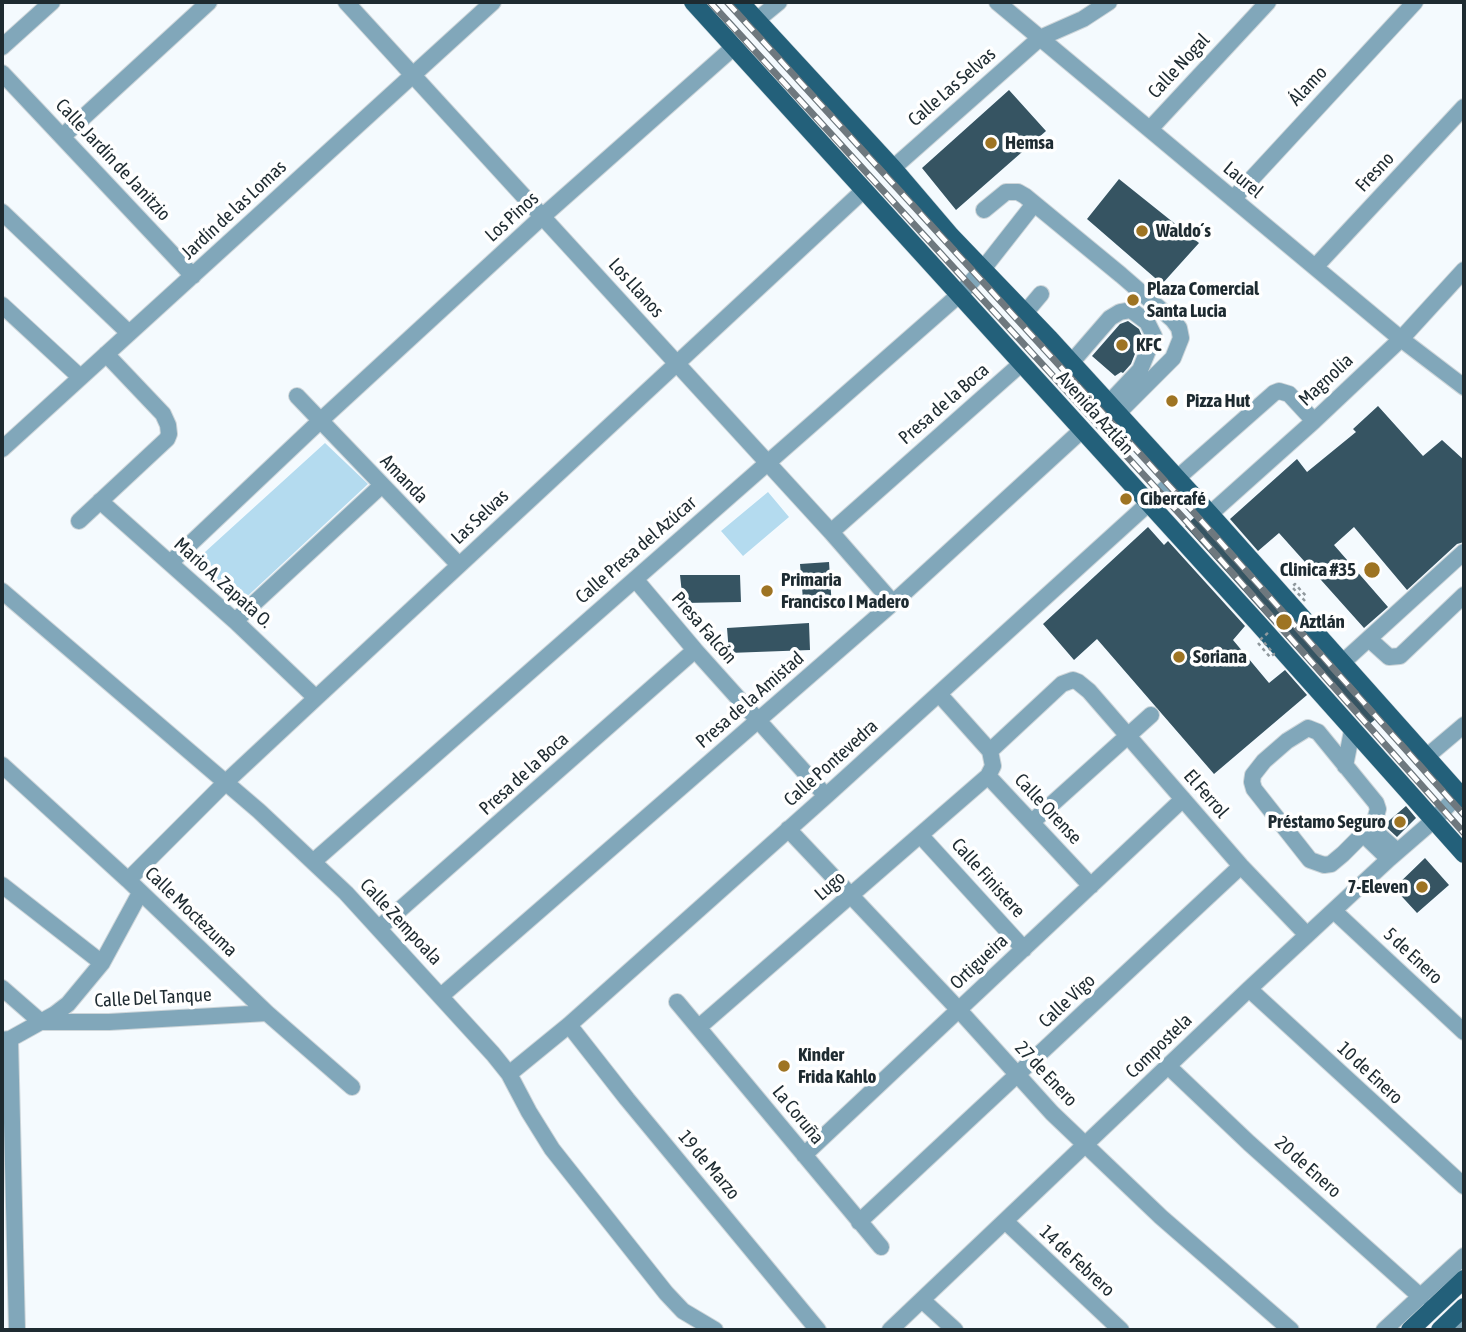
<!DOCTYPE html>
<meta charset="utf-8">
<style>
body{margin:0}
#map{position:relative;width:1466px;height:1332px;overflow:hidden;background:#f4fafe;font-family:"Asap Condensed",sans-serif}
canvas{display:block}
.frame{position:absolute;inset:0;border:4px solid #1e2b31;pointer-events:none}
</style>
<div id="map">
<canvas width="1466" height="1332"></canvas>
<div class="frame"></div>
</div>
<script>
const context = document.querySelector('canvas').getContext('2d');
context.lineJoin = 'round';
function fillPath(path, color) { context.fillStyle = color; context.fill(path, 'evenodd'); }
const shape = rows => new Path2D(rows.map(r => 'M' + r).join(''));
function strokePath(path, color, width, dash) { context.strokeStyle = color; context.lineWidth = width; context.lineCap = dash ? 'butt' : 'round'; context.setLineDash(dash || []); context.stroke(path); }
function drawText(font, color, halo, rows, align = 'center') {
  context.font = font + ' "Asap Condensed",sans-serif'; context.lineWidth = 7; context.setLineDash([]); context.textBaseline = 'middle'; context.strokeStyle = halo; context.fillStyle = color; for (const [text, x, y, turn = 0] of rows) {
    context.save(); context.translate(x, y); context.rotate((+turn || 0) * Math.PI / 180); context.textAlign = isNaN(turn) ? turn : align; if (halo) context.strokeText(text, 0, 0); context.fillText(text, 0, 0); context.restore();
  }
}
fillPath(shape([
 [325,443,368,484,239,604,194,562],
 [768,492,789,517,743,556,721,531]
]), '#b4dbef');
fillPath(shape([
 [1009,90,1046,131,956,210,922,168],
 [1119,179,1199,243,1162,284,1087,219],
 [1128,321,1139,329,1142,336,1131,364,1123,373,1121,372,1115,376,1092,356,1120,324],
 [1378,406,1423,456,1442,440,1464,460,1464,542,1457,544,1407,590,1354,527,1334,545,1388,607,1364,628,1279,533,1258,551,1230,519,1297,459,1307,472,1356,432,1353,429],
 [1196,516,1377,718,1366,727,1185,526],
 [1148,527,1164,545,1168,541,1245,626,1233,640,1269,683,1285,670,1307,695,1214,774,1097,639,1074,660,1043,624],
 [829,562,832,608,804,611,800,564],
 [680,575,740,575,741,602,683,603],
 [809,623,810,650,729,653,727,628],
 [1406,806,1416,818,1397,837,1384,825],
 [1425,858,1449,885,1417,913,1394,888]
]), '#365462');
const minor = shape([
 [346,2,831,532,893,603],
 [997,2,1401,339,1464,387],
 [757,20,779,2],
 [2,47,52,2],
 [2,73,193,276],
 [1150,129,1268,2],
 [63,136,209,2],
 [893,168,1040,38,1083,19,1109,2],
 [1233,199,1415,2],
 [984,210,1006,192,1018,192,1025,196,1121,275,1173,320,1179,328,1181,338,1173,358,1117,414],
 [2,212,129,333],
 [1316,266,1464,107],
 [2,305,80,377],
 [1025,313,1041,294],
 [1071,363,1110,318,1120,312,1131,310,1147,322,1154,336,1140,370,1108,404],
 [297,396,459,565],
 [2,449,493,2],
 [100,501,235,621,316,698],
 [1210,514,1314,421,1401,339,1464,270],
 [79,521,167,439,169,434,168,425,163,414,106,354],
 [831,532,1022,363],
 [170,563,320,421,543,216,734,47],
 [635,579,695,650,826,796],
 [2,591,259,811,346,893,493,1054,509,1074,529,1112,552,1149,666,1293,683,1311,715,1330],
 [235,621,381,486],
 [1369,639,1389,657,1400,656,1464,595],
 [1343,662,1464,552],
 [1308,728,1318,732,1376,803,1378,809,1375,820,1370,827,1343,854,1331,864,1324,865,1310,860,1254,789,1252,782,1253,775,1264,761,1287,741,1308,728],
 [990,751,1062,684,1073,680,1078,682,1089,691,1241,866,1307,935],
 [1425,758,1464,725],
 [2,765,128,880,267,1013,352,1087],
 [1345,766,1352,731],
 [988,776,1091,886],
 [1032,822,1151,715],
 [1370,827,1397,851],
 [788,829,959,1010,1052,1113,1161,1217,1291,1330],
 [1363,834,1389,859],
 [921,836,1024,949],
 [314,861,960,294,983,269,1034,204],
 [128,880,226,782,316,698,864,190],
 [2,885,102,963],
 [1334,911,1464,1032],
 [379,928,695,650],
 [2,988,41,1022,109,1022,267,1013],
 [1249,989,1464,1186],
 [441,996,893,603,1082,430],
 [677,1002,881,1247],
 [569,1025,627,1099,818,1330],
 [699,1027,988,776,993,766,990,751,939,694],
 [10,1039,17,1330],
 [2,1040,10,1039,55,1014,68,1004,102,963,140,893],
 [1169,1067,1249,1143,1421,1297],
 [509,1074,569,1025,826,796,1149,503,1274,393,1279,391,1289,394,1314,421],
 [804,1155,1183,799],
 [1005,1221,1121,1330],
 [859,1222,1241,866],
 [922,1300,955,1330],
 [890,1330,1249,989,1389,859,1434,820,1459,794],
 [1384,1330,1464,1256],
 [1462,1330,1464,1328]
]);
const major = shape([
 [693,2,1256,621,1464,854],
 [740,2,893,168,951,236,1050,339,1210,514,1464,799],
 [1410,1330,1464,1279],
 [1440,1330,1464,1307]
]);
strokePath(minor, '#cdd5d9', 18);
strokePath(major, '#cdd5d9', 19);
strokePath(minor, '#81a7ba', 16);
strokePath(major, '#23607a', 18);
const rail = shape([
 [710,2,1187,522,1464,833],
 [727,2,1217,538,1464,815]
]);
strokePath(rail, '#6e787e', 7);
strokePath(rail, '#fff', 4.5, [13]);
strokePath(shape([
 [1305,601,1292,587,1295,584,1307,597],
 [1258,643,1270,657,1274,654,1261,639,1269,632]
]), '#90999e', 2.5, [3.5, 3.5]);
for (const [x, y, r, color] of [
 [991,143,7,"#9e7423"],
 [1142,231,7,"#9e7423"],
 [1133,300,7,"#9e7423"],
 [1122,345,7,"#9e7423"],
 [1172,401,7,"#9e7423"],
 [1126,499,7,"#9e7423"],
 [1372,570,9,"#9e7423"],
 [767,591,7,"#9e7423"],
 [1284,622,9,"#9e7423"],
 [1179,657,7,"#9e7423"],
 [1400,822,7,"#9e7423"],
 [1422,887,7,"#9e7423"],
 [784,1066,7,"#9e7423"]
]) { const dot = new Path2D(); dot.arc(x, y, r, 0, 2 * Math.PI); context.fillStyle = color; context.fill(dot); strokePath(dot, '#fff', 2.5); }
drawText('19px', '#1e2b31', '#fff', [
 ["Calle Nogal",1179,66,-47],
 ["Álamo",1308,86,-47],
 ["Calle Las Selvas",952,87,-41],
 ["Calle Jardín de Janitzio",113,160,47],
 ["Fresno",1375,172,-47],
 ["Laurel",1243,180,40],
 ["Jardín de las Lomas",234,210,-43],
 ["Los Pinos",512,217,-42],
 ["Los Llanos",636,288,48],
 ["Magnolia",1326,380,-43],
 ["Presa de la Boca",944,404,-41],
 ["Avenida Aztlán",1095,413,48],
 ["Amanda",404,479,46],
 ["Las Selvas",480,517,-43],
 ["Calle Presa del Azúcar",636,550,-41],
 ["Mario A. Zapata O.",223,583,42],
 ["Presa Falcón",704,628,49],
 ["Presa de la Amistad",750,700,-41],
 ["Calle Pontevedra",831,763,-42],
 ["Presa de la Boca",524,774,-42],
 ["El Ferrol",1206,794,49],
 ["Calle Orense",1048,809,47],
 ["Calle Finistere",988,878,48],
 ["Lugo",830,886,-41],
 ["Calle Moctezuma",191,912,44],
 ["Calle Zempoala",401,922,47],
 ["5 de Enero",1413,956,43],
 ["Ortigueira",979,962,-43],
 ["Calle Del Tanque",153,998,-3],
 ["Calle Vigo",1067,1001,-43],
 ["Compostela",1159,1046,-44],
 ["10 de Enero",1370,1073,43],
 ["27 de Enero",1046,1074,47],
 ["La Coruña",798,1115,51],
 ["19 de Marzo",709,1165,50],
 ["20 de Enero",1308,1167,42],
 ["14 de Febrero",1077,1261,43]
]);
drawText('bold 19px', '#1e2b31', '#fff', [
 ["Hemsa",1005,143],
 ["Waldo´s",1156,231],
 ["Plaza Comercial",1147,289],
 ["Santa Lucia",1147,311],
 ["KFC",1136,345],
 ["Pizza Hut",1186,401],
 ["Cibercafé",1140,499],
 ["Clinica #35",1356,570,"right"],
 ["Primaria",781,580],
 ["Francisco I Madero",781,602],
 ["Aztlán",1300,622],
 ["Soriana",1193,657],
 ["Préstamo Seguro",1386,822,"right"],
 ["7-Eleven",1408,887,"right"],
 ["Kinder",798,1055],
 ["Frida Kahlo",798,1077]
], 'left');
</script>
